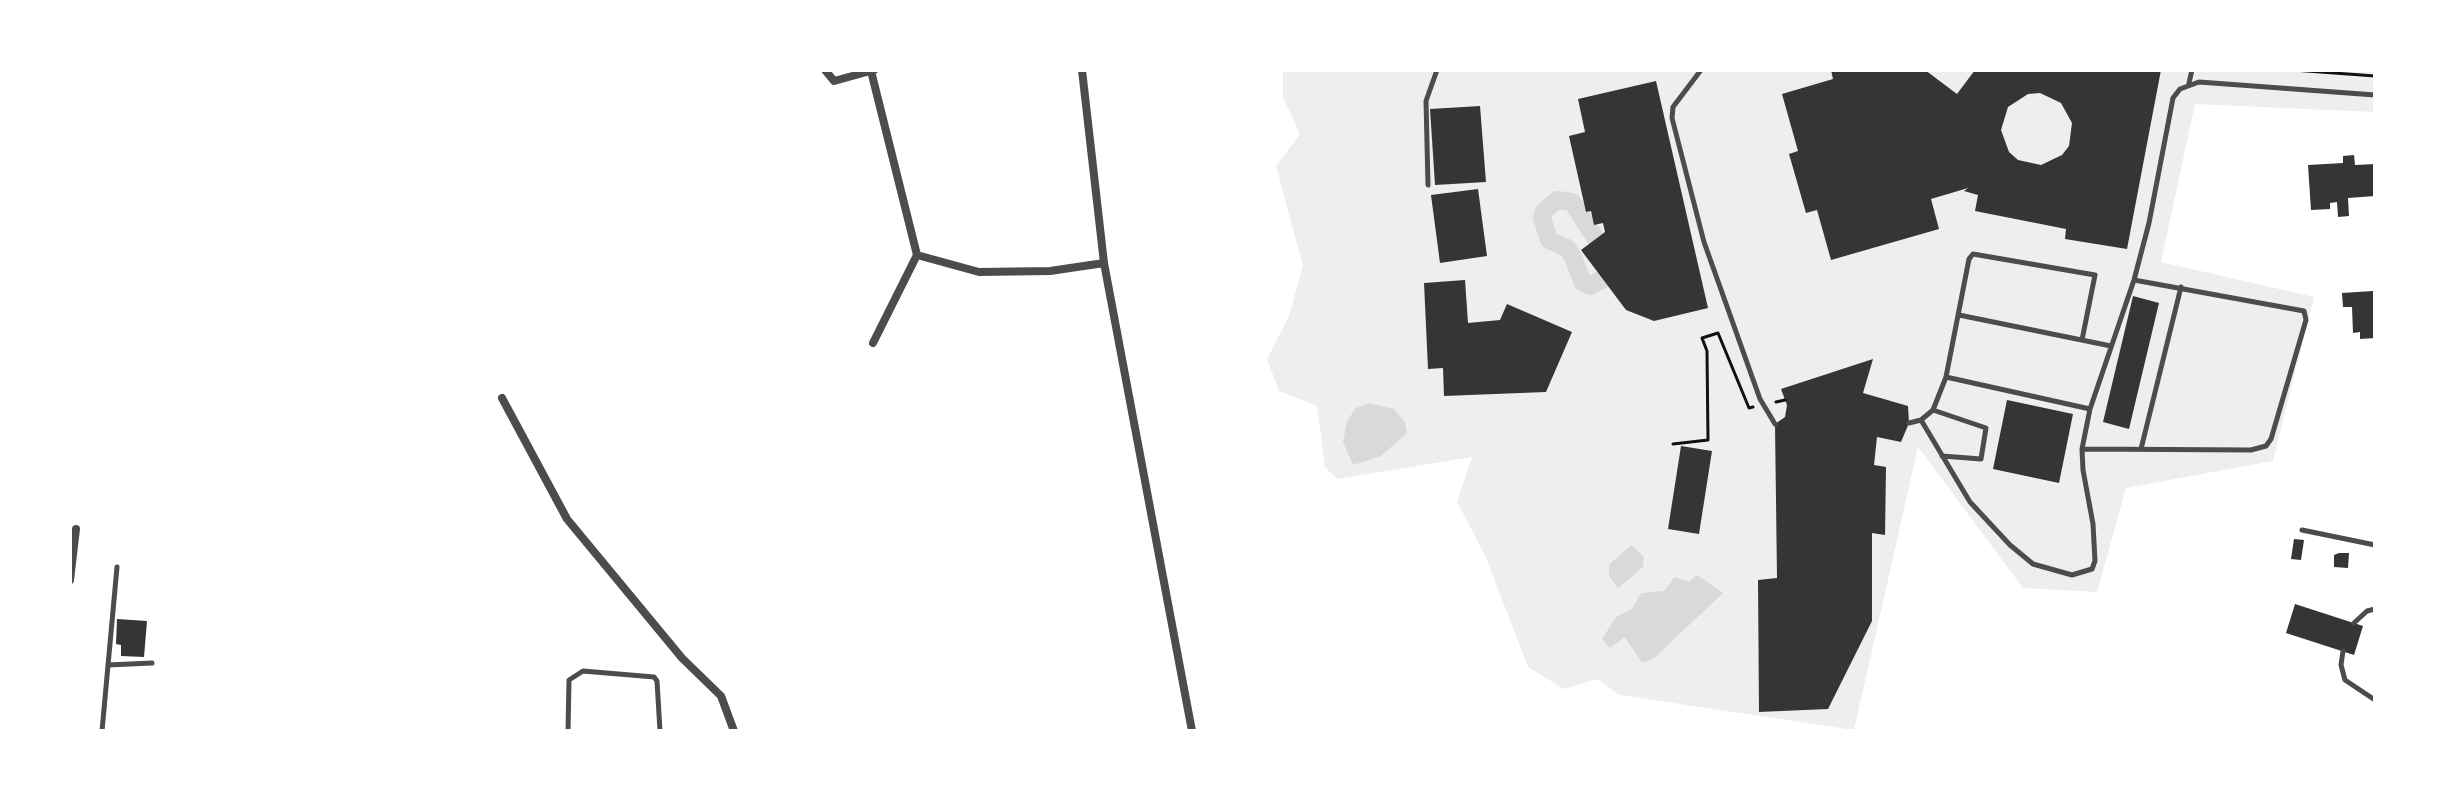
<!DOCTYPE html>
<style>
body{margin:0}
#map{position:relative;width:2445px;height:801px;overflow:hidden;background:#fff;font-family:"Fira Sans",sans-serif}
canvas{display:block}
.frame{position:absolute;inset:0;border:72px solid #fff;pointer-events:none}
</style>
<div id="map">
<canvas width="2445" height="801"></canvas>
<div class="frame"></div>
</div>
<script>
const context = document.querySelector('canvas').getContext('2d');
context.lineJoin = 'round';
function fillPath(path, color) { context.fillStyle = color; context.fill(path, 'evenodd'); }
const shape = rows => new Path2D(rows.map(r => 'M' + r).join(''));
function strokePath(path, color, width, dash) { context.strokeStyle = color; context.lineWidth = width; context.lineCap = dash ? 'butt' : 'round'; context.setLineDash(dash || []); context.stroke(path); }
fillPath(shape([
 [1283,70,2375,70,2375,112,2195,104,2161,262,2314,297,2273,461,2126,488,2097,592,2023,588,1918,447,1854,730,1620,695,1597,679,1564,689,1528,667,1485,555,1457,502,1472,457,1337,479,1325,467,1317,406,1279,391,1267,359,1289,316,1303,266,1276,166,1300,134,1283,97]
]), '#eee');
fillPath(shape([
 [1369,403,1394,409,1405,422,1407,433,1381,456,1353,465,1343,442,1347,421,1356,408],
 [1631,545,1644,557,1643,567,1618,588,1609,576,1609,565],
 [1697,575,1723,593,1654,658,1642,663,1625,637,1610,648,1602,639,1617,616,1632,609,1641,593,1664,591,1675,577,1689,582]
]), '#d9d9d9');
strokePath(shape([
 [1596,239,1572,202,1557,200,1544,211,1542,218,1549,240,1567,248,1573,257,1583,283,1590,286,1603,279]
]), '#d9d9d9', 18);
fillPath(shape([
 [1831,70,1925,70,1957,94,1975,70,2161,70,2127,249,2065,239,2066,229,1975,211,1978,195,1964,191,1968,188,1931,199,1939,229,1831,260,1817,210,1806,213,1789,154,1798,151,1782,94,1833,79],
 [2040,93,2061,103,2072,123,2069,146,2062,155,2041,165,2018,160,2009,152,2001,130,2008,107,2028,94],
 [1656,81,1708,308,1654,321,1626,310,1581,250,1605,232,1603,223,1594,225,1591,211,1586,212,1569,136,1585,132,1578,99],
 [1480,106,1486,182,1435,185,1430,109],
 [2354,155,2355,165,2375,164,2375,196,2348,198,2349,216,2338,217,2337,202,2330,203,2330,209,2311,210,2308,165,2343,163,2343,156],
 [1478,189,1487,256,1440,263,1431,195],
 [1465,280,1468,323,1500,320,1507,304,1572,332,1546,392,1444,396,1443,368,1428,369,1424,283],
 [2373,291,2375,338,2360,339,2360,332,2353,333,2352,307,2343,307,2342,293],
 [2133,296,2159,303,2129,429,2103,422],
 [1873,359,1863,393,1908,406,1909,423,1901,442,1877,437,1874,465,1886,467,1885,535,1872,533,1872,621,1828,709,1759,712,1758,580,1777,578,1775,424,1785,417,1787,405,1781,389],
 [2007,400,2073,414,2059,483,1993,469],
 [1681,446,1712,451,1699,534,1668,529],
 [2294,539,2304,540,2301,560,2291,559],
 [2339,553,2349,553,2348,568,2334,567,2334,555],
 [2295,604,2363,626,2354,655,2286,633],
 [117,619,147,621,144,657,121,656,121,645,116,644]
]), '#353535');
strokePath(shape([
 [2293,70,2375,76],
 [1776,402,1785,400],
 [1673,444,1708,440,1707,351,1702,338,1718,333,1749,408,1753,407]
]), '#111', 3);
strokePath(shape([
 [1701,70,1673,107,1672,118,1704,242,1760,399,1775,424],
 [2189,83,2192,70],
 [1428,185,1426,101,1437,70],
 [1959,315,2111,346],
 [1946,377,1969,259,1973,254,2095,275,2082,340],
 [1933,410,1986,428,1981,459,1942,456],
 [1921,420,1970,502,2010,545,2033,564,2072,575,2092,569,2095,561,2093,524,2083,470,2082,449,2090,409],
 [1909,423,1921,420,1933,410,1946,377,2090,409,2134,280,2149,223,2173,98,2180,89,2199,82,2375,95],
 [2082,449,2251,450,2266,446,2271,439,2306,320,2304,311,2134,280],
 [2141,449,2181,287],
 [2302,530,2375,545],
 [2354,623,2367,611,2375,609],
 [2343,651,2341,665,2345,680,2375,700],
 [108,665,152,663],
 [102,731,117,567],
 [568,731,569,680,583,671,654,677,657,681,660,731]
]), '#4c4c4c', 5);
strokePath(shape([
 [825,70,834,81,874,70],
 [1082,70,1104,263,1192,731],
 [871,71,917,255,873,343],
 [917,255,979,272,1050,271,1104,263],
 [502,398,567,519,682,658,721,696,734,731],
 [70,580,76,529]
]), '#4c4c4c', 8);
</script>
